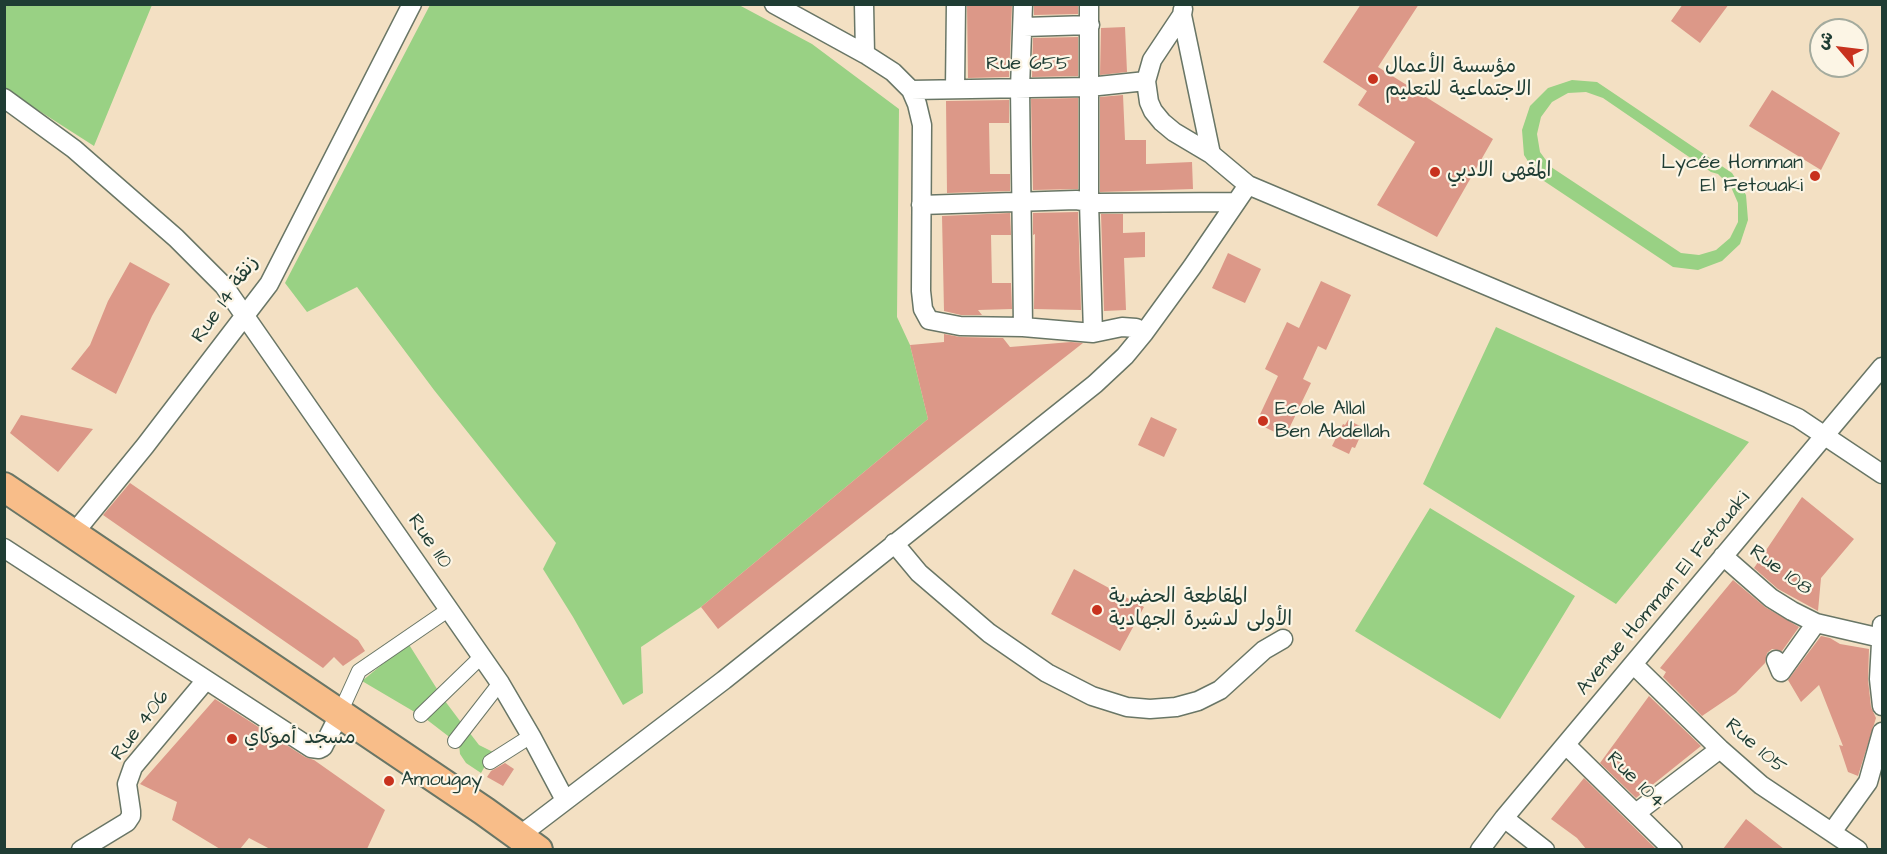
<!DOCTYPE html>
<meta charset="utf-8">
<style>
body{margin:0}
#map{position:relative;width:1887px;height:854px;overflow:hidden;background:#f3e0c3;font-family:"Architects Daughter","Playpen Sans Arabic",sans-serif}
canvas{display:block}
.frame{position:absolute;inset:0;border:6px solid #1f3d34;pointer-events:none}
.north{position:absolute;left:1809px;top:18px;width:60px;height:60px;box-sizing:border-box;background:#fcf5e5;border:2px solid #a4ab9e;border-radius:50%;rotate:298deg;font-size:16px;font-weight:700;line-height:24px;text-align:center;color:#1f3d34}
.north::after{content:'';display:block;margin:auto;width:21px;height:27px;background:#c8321e;clip-path:polygon(50% 0,100% 100%,50% 72%,0 100%)}
</style>
<div id="map">
<canvas width="1887" height="854"></canvas>
<div class="frame"></div>
<div class="north">ش</div>
</div>
<script>
const context = document.querySelector('canvas').getContext('2d');
context.lineJoin = 'round';
function fillPath(path, color) { context.fillStyle = color; context.fill(path, 'evenodd'); }
const shape = rows => new Path2D(rows.map(r => 'M' + r).join(''));
function strokePath(path, color, width, dash) { context.strokeStyle = color; context.lineWidth = width; context.lineCap = dash ? 'butt' : 'round'; context.setLineDash(dash || []); context.stroke(path); }
function drawText(font, color, halo, rows, align = 'center') {
  context.font = font + ' "Architects Daughter","Playpen Sans Arabic",sans-serif'; context.lineWidth = 4.5; context.setLineDash([]); context.textBaseline = 'middle'; context.strokeStyle = halo; context.fillStyle = color; for (const [text, x, y, turn = 0] of rows) {
    context.save(); context.translate(x, y); context.rotate((+turn || 0) * Math.PI / 180); context.textAlign = isNaN(turn) ? turn : align; if (halo) context.strokeText(text, 0, 0); context.fillText(text, 0, 0); context.restore();
  }
}
fillPath(shape([
 [4,5,152,5,94,146,5,89],
 [430,5,739,5,812,44,899,109,897,317,910,345,928,419,701,607,641,647,643,693,623,705,573,617,543,569,556,543,434,390,357,287,307,312,285,283],
 [1572,80,1597,82,1732,173,1746,195,1748,220,1740,244,1722,261,1698,270,1673,267,1538,177,1524,155,1522,130,1530,106,1548,88],
 [1586,92,1603,98,1711,172,1718,174,1731,187,1738,203,1738,222,1730,238,1716,250,1699,255,1681,253,1551,167,1540,152,1537,134,1541,117,1552,102,1568,93],
 [1496,327,1749,442,1616,604,1423,484],
 [1430,508,1575,596,1500,719,1355,631],
 [408,643,437,689,418,714,362,681],
 [442,697,463,725,452,739,426,719],
 [469,732,479,745,493,752,481,773,466,763,460,754,459,744]
]), '#99d184');
fillPath(shape([
 [967,4,1012,4,1009,77,968,78],
 [1034,4,1078,4,1078,14,1034,15],
 [1361,4,1419,4,1378,67,1493,139,1437,237,1377,205,1415,142,1358,105,1367,91,1323,62],
 [1683,4,1729,4,1700,43,1671,21],
 [1125,27,1127,72,1100,75,1101,28],
 [1078,37,1078,76,1032,77,1033,38],
 [1772,90,1840,133,1821,170,1749,126],
 [1123,95,1125,140,1146,140,1146,164,1192,162,1193,189,1100,192,1100,97],
 [1078,98,1078,189,1033,190,1031,99],
 [1009,100,1009,123,989,123,990,174,1010,174,1010,191,947,193,946,101],
 [1078,212,1081,310,1034,309,1035,234,1033,235,1033,213],
 [1010,213,1011,235,991,235,992,283,1011,283,1012,309,978,310,982,315,961,315,944,311,942,216],
 [1101,214,1123,214,1123,233,1145,232,1145,257,1124,258,1126,310,1104,311],
 [1228,253,1261,269,1245,303,1212,288],
 [130,262,170,284,152,316,116,394,71,369,90,345,108,301],
 [1321,281,1351,295,1326,350,1318,346,1303,379,1311,383,1285,437,1256,423,1278,376,1265,369,1287,322,1299,328],
 [944,334,960,337,1003,338,1010,347,1071,342,1083,343,718,629,701,607,928,419,910,345,944,342],
 [21,415,61,423,93,429,58,472,10,433],
 [1151,417,1177,429,1164,457,1138,445],
 [1348,420,1364,428,1355,448,1352,447,1349,454,1332,446,1343,424,1345,425],
 [130,483,358,640,365,651,343,666,334,657,323,668,103,515],
 [1802,497,1854,539,1821,578,1818,611,1778,589,1754,568],
 [1074,569,1144,607,1120,651,1051,614],
 [1733,580,1765,607,1799,627,1782,651,1772,649,1767,653,1765,663,1736,693,1702,716,1663,677,1666,672,1660,668],
 [1821,636,1830,638,1840,644,1869,649,1868,680,1871,707,1876,718,1858,776,1848,772,1839,745,1843,746,1819,685,1801,702,1788,680],
 [1649,696,1701,746,1636,798,1600,763],
 [215,699,305,757,314,760,385,810,367,849,270,849,249,838,240,849,220,849,172,820,177,802,140,784],
 [505,763,514,769,503,786,487,777,491,771],
 [1584,778,1656,849,1586,849,1577,838,1551,819],
 [1746,819,1784,849,1723,849]
]), '#dc9888');
const pedestrian = shape([
 [339,715,359,671,448,610],
 [421,715,482,656],
 [455,741,500,683],
 [490,762,531,736]
]);
const minor = shape([
 [774,4,865,54,893,72,911,90,917,104,922,125,921,291,923,309,929,320,960,326,1023,327,1093,333,1122,327,1136,328,1144,333],
 [864,4,865,54],
 [1089,4,1089,202,1093,333],
 [1183,9,1182,15,1211,154],
 [1182,15,1152,60,1146,81,1149,102,1153,111,1162,122,1174,132,1211,154,1248,185,1760,401,1798,418,1882,474],
 [1024,27,1090,25],
 [955,88,956,4],
 [911,90,1089,87,1146,81],
 [4,98,74,149,176,238,224,286,500,683,531,736,565,800],
 [921,205,1076,200,1097,203,1235,202],
 [1023,327,1020,88,1023,4],
 [74,533,145,446,269,284,412,4],
 [894,543,919,573,989,633,1047,673,1092,696,1127,707,1150,709,1176,707,1198,701,1220,690,1264,650,1283,639],
 [4,548,311,748,319,749,323,747,339,715],
 [1723,556,1771,598,1792,611,1816,623,1881,638],
 [1882,625,1879,679,1882,706],
 [1776,660,1781,672,1816,623],
 [1634,665,1720,749,1761,785,1858,850],
 [1566,745,1673,850],
 [1636,813,1720,749],
 [1504,818,1545,850],
 [1832,832,1868,782,1882,732],
 [519,836,724,680,1095,384,1125,356,1144,333,1192,267,1248,185],
 [81,850,127,822,131,816,131,811,127,784,133,767,206,680],
 [1480,850,1504,818,1882,367]
]);
const primary = shape([
 [4,487,484,811,538,850]
]);
strokePath(pedestrian, '#697666', 16);
strokePath(minor, '#697666', 21);
strokePath(primary, '#697666', 32);
strokePath(pedestrian, '#fff', 14);
strokePath(minor, '#fff', 18);
strokePath(primary, '#f8bd89', 28);
for (const [x, y, r, color] of [
 [1373,79,6,"#c8321e"],
 [1435,172,6,"#c8321e"],
 [1815,176,6,"#c8321e"],
 [1263,421,6,"#c8321e"],
 [1097,610,6,"#c8321e"],
 [232,739,6,"#c8321e"],
 [389,781,6,"#c8321e"]
]) { const dot = new Path2D(); dot.arc(x, y, r, 0, 2 * Math.PI); context.fillStyle = color; context.fill(dot); strokePath(dot, '#fcf5e5', 2); }
drawText('20px', '#1f3d34', '#fcf5e5', [
 ["Rue 655",1028,65],
 ["Rue 14 زنقة",226,300,-55],
 ["Rue 110",429,542,55],
 ["Rue 108",1780,571,36],
 ["Avenue Homman El Fetouaki",1664,594,-50],
 ["Rue 406",141,726,-53],
 ["Rue 105",1755,747,41],
 ["Rue 104",1635,781,44]
]);
drawText('20px', '#1f3d34', '#fcf5e5', [
 ["مؤسسة الأعمال",1385,68],
 ["الاجتماعية للتعليم",1385,91],
 ["Lycée Homman",1803,164,"right"],
 ["El Fetouaki",1803,187,"right"],
 ["المقهى الادبي",1447,172],
 ["Ecole Allal",1275,410],
 ["Ben Abdellah",1275,433],
 ["المقاطعة الحضرية",1109,598],
 ["الأولى لدشيرة الجهادية",1109,621],
 ["مسجد أموكاي",244,739],
 ["Amougay",401,781]
], 'left');
</script>
